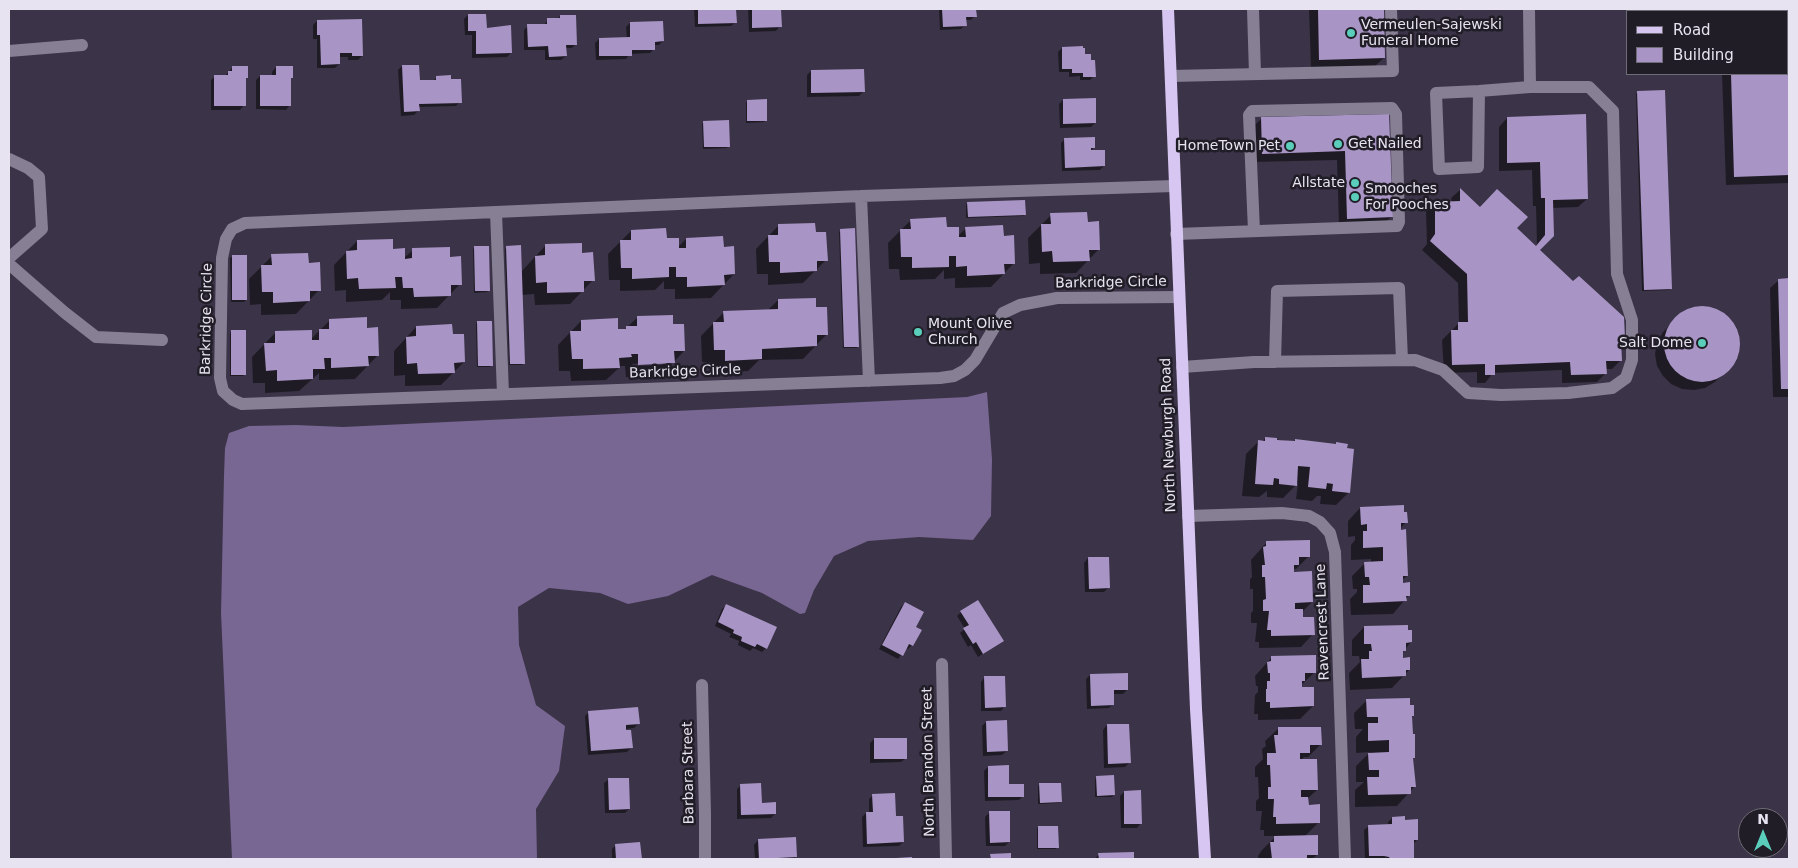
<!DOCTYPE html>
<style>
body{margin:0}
#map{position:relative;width:1798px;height:868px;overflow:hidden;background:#3b3347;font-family:"DejaVu Sans",sans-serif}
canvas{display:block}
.frame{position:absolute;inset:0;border:10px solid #e8e3f0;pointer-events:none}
.legend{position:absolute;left:1626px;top:10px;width:162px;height:65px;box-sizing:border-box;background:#201d26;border:1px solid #706c77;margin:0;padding:6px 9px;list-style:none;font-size:15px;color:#e8e3f0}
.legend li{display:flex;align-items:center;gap:10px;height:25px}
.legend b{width:25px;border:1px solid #706c77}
.north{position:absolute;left:1738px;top:808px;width:50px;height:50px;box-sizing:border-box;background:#201d26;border:1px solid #706c77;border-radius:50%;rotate:0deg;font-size:14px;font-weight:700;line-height:20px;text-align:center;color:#e8e3f0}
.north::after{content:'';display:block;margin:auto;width:18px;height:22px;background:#5bcebb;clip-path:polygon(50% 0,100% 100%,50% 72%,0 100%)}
</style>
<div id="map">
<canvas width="1798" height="868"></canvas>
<div class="frame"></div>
<ul class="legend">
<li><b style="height:6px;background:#d6c6f1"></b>Road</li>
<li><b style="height:14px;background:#a895c5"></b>Building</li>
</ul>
<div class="north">N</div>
</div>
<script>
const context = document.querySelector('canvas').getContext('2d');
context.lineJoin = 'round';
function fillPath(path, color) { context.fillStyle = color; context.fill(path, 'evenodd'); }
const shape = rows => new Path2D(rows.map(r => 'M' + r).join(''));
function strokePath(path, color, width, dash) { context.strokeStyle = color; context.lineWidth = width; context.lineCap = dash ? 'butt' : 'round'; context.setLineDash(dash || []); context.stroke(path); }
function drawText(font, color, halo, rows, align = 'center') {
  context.font = font + ' "DejaVu Sans",sans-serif'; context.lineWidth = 5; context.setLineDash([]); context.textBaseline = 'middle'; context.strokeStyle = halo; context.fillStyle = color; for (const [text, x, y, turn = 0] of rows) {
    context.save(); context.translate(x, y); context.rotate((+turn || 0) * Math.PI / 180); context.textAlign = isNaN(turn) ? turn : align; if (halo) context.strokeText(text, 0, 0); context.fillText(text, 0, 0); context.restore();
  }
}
fillPath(shape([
 [987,392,992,459,991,516,973,540,919,537,868,541,834,556,814,590,805,613,800,614,762,593,712,575,668,596,628,604,600,593,549,588,518,607,519,645,536,705,565,726,559,771,536,809,537,859,232,859,221,613,224,475,225,448,229,433,249,426,296,425,343,427,967,397]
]), '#786693');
fillPath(shape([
 [694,9,735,9,736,22,731,26,695,27],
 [748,9,780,9,780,26,776,31,749,32],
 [939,9,975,9,975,16,971,20,965,20,965,25,961,29,940,30],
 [1309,9,1382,9,1384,58,1375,66,1311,68],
 [468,15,485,29,511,53,507,57,472,58,472,35,465,35,464,19],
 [560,16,576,44,572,48,565,48,566,56,561,60,545,60,545,50,524,50,524,30,528,26,544,25,548,20,557,19],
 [317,21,362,56,358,60,348,60,348,57,339,57,339,64,335,68,317,68,317,39,313,39,313,25],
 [630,23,663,41,659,45,654,45,654,49,650,53,630,54,626,59,596,60,595,43,599,39,627,39,626,27],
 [1787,28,1789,28,1789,183,1726,185,1722,74,1787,74],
 [1062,48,1084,55,1094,76,1090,80,1080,80,1080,76,1069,77,1069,72,1059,72,1058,52],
 [402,66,418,82,433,81,437,77,460,102,456,106,418,107,418,111,414,115,401,116,398,70],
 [276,67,292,77,290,79,290,105,286,110,256,109,256,80,260,76,272,76,272,72],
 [232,68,245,79,244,105,240,110,211,110,211,80,215,76,225,76],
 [811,71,863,92,859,96,807,97,807,75],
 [1638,92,1671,288,1669,290,1642,291,1636,94],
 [1063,100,1095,123,1091,127,1060,128,1059,104],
 [747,101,766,120,764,122,746,123,746,103],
 [1388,115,1391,217,1383,225,1339,227,1337,160,1254,162,1253,127,1262,118],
 [1507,118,1587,199,1578,207,1552,208,1552,236,1538,250,1624,338,1620,342,1621,360,1612,369,1605,369,1605,374,1597,382,1562,383,1562,370,1493,373,1485,383,1477,383,1477,372,1444,373,1442,340,1459,323,1458,283,1422,250,1427,244,1426,212,1435,203,1452,203,1451,198,1460,190,1480,208,1515,228,1535,247,1537,245,1536,206,1533,206,1532,170,1499,171,1499,127],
 [704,122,728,146,727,148,703,149,702,124],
 [1065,139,1094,147,1090,152,1104,166,1100,170,1062,171,1061,143],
 [967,203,1025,215,1023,216,966,218,966,205],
 [1051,215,1087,223,1099,249,1076,273,1040,274,1040,263,1029,264,1028,238],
 [911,220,945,229,958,236,966,228,1002,237,1014,263,991,287,955,288,955,278,944,279,944,270,935,279,900,280,899,269,889,269,888,243],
 [779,225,826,260,803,283,768,285,768,274,757,274,756,249],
 [841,230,858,347,856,348,843,348,839,232],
 [631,231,666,239,678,247,686,239,722,248,734,274,711,298,675,299,675,289,664,289,664,281,655,290,620,291,620,280,609,280,608,254],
 [357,241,392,250,404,258,413,250,449,258,460,284,437,308,401,309,401,300,390,300,390,292,382,300,346,302,346,290,335,291,334,265],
 [545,246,581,254,593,280,570,304,535,305,534,294,522,295,524,363,522,365,509,365,505,249,507,247,521,272],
 [474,248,489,290,487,292,474,293,473,249],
 [272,256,307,264,319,290,296,314,261,315,261,304,250,305,249,279],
 [232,257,246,300,244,302,231,302,230,258],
 [1779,280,1789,280,1789,397,1773,397,1770,288],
 [778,300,815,309,827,334,803,359,759,360,748,371,713,373,713,362,702,362,701,336,724,312,768,310],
 [1705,308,1717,311,1728,318,1735,328,1738,340,1738,353,1732,364,1715,382,1705,388,1694,390,1682,389,1671,384,1663,376,1657,366,1655,354,1657,343,1663,332,1681,314,1693,309],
 [638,317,672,326,684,351,661,376,626,377,625,366,621,366,606,380,571,381,570,371,559,371,558,345,581,321,617,330,624,330],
 [665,362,662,365,632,366,632,364],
 [330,320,366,329,378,355,355,379,319,380,319,373,299,391,265,393,265,383,253,383,252,357,275,333,311,339],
 [477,322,492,365,490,367,477,367,476,324],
 [416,327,452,335,464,362,441,385,405,386,405,375,394,376,394,351],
 [232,331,245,374,243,376,230,376,230,333],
 [1265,438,1293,442,1295,440,1349,492,1336,505,1320,504,1321,496,1317,496,1312,501,1296,499,1298,483,1283,498,1267,497,1267,491,1259,497,1242,496,1246,454,1259,441,1262,442],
 [1360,508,1406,522,1400,529,1407,576,1402,580,1402,584,1409,595,1393,614,1351,615,1350,599,1357,592,1357,589,1353,589,1352,576,1365,563,1371,563,1371,559,1351,560,1351,545,1355,540,1355,536,1348,537,1348,521],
 [1267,542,1309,556,1296,569,1293,569,1293,573,1312,602,1302,612,1302,618,1313,634,1301,647,1259,648,1259,642,1255,642,1257,623,1251,623,1251,613,1253,611,1253,589,1250,589,1250,579,1252,577,1251,560],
 [1088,558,1108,588,1104,592,1085,592,1084,563],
 [905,603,914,627,912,645,908,649,906,648,898,659,879,649,901,607],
 [727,605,766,648,762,652,753,648,750,651,738,645,739,641,729,637,731,634,715,626,722,609],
 [961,612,1002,641,978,657,971,645,968,647,960,633,965,629,957,616],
 [1364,627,1407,631,1411,642,1402,653,1402,659,1409,670,1392,688,1350,690,1349,673,1360,662,1359,656,1352,656,1352,640],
 [1272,657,1315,672,1301,685,1313,706,1300,719,1258,720,1258,714,1254,714,1255,695,1258,692,1258,686,1256,686,1255,676],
 [1090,675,1127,690,1123,694,1112,694,1113,704,1109,708,1087,709,1086,679],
 [985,677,1005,706,1001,711,981,711,981,682],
 [1367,700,1409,706,1413,716,1411,718,1414,787,1397,806,1355,807,1355,790,1364,782,1356,782,1356,766,1370,752,1356,753,1356,737,1363,729,1355,729,1354,713],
 [589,712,638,724,634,728,625,729,631,748,627,752,588,755,585,716],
 [986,722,1007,751,1002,755,983,756,982,726],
 [1107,725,1129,763,1125,767,1104,768,1103,730],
 [1278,729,1321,744,1308,757,1304,757,1301,760,1317,790,1307,799,1307,806,1319,822,1304,837,1317,855,1312,859,1259,859,1258,856,1262,850,1276,836,1264,836,1264,830,1260,830,1262,811,1256,811,1256,801,1259,798,1258,777,1255,777,1255,767,1263,759,1262,749,1266,746,1265,741],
 [874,739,906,758,901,762,870,763,870,743],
 [988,767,1008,786,1023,796,1019,800,985,801,984,771],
 [1097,777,1114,795,1112,797,1095,797,1095,779],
 [609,779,629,809,625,813,605,813,604,783],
 [1040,784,1061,802,1059,803,1038,804,1038,786],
 [741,785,761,804,775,814,771,818,737,819,737,789],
 [1124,792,1141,823,1137,828,1121,828,1120,796],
 [873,795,895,817,903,842,899,846,863,847,862,817,866,813,869,813,869,799],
 [989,813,1009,842,1005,846,986,846,985,817],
 [1392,818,1404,821,1417,840,1413,844,1413,858,1365,859,1364,830,1369,826,1388,826,1388,822],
 [1038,827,1057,847,1056,849,1037,849,1037,829],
 [758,840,796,857,793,859,755,859,754,845],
 [639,844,640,859,612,859,612,849,616,845],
 [1099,854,1133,854,1133,859,1095,859]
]), '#0007');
fillPath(shape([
 [698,9,736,9,737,23,698,24],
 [752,9,781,9,782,27,752,28],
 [942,9,976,9,977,17,966,17,967,26,943,27],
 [1318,9,1384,9,1385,58,1319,60],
 [468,14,486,14,487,28,511,25,512,53,476,54,476,31,468,31],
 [560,15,576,15,577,45,566,45,567,56,549,57,548,46,528,47,527,24,547,24,547,18,560,18],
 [362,19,363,56,352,56,352,53,340,53,340,64,321,65,320,35,317,35,317,20],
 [663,21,664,41,655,42,655,50,632,50,632,56,599,56,599,38,630,37,630,22],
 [1787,27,1789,27,1789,175,1734,177,1731,74,1787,74],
 [1083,46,1083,48,1085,48,1085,54,1091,54,1091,60,1095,60,1096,77,1083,77,1083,73,1072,73,1072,69,1062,69,1062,47],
 [402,65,419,65,420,80,436,80,436,76,451,75,451,79,461,79,462,103,419,104,420,111,404,112],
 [232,66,248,66,248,78,246,78,246,106,214,106,214,75,228,75,228,71,232,71],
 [276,66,293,66,293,78,291,78,291,106,260,106,260,75,276,75],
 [864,69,865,92,811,93,811,70],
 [1665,90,1672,289,1644,290,1637,91],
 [1096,98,1096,123,1063,124,1063,99],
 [767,99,767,121,747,121,747,100],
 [1389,114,1393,217,1347,219,1345,151,1262,154,1261,117],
 [1586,114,1588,199,1553,200,1554,236,1540,250,1573,281,1579,276,1624,317,1625,338,1621,339,1622,361,1606,361,1607,374,1571,375,1570,362,1495,365,1495,375,1485,375,1485,364,1452,365,1451,330,1458,330,1458,322,1468,322,1467,274,1430,241,1435,234,1435,202,1460,201,1460,188,1480,207,1497,189,1528,217,1517,228,1536,246,1545,235,1545,198,1541,198,1540,162,1507,163,1507,117],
 [729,120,730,147,704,147,703,121],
 [1095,137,1095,148,1091,148,1091,150,1105,150,1105,166,1065,168,1064,138],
 [1025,200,1026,215,968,217,967,202],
 [1087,212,1088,222,1099,221,1100,250,1089,250,1090,261,1053,262,1052,251,1042,252,1041,224,1051,224,1050,213],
 [946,217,947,227,959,227,959,237,966,237,965,227,1003,225,1004,236,1014,235,1015,264,1004,264,1005,274,967,276,967,266,956,267,956,256,949,256,949,267,912,268,912,257,901,257,900,229,911,229,910,219],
 [815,223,816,232,826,232,828,261,817,261,817,271,780,273,780,262,769,262,768,235,778,235,778,224],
 [666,228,667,238,679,238,679,248,686,248,686,238,723,236,724,247,734,246,735,274,724,275,725,285,687,287,687,277,676,277,676,267,669,267,669,277,632,279,632,268,621,268,620,240,631,240,631,230],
 [855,228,859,347,844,347,840,229],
 [393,239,393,249,405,248,405,259,412,258,412,248,450,247,450,257,461,256,462,285,451,285,451,296,414,297,413,288,403,288,402,277,395,277,396,288,359,289,358,278,347,279,346,251,357,250,357,240],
 [582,243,582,253,593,252,595,281,584,281,584,292,547,293,547,282,536,283,535,256,545,255,545,244],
 [521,245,525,364,510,364,506,246],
 [474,246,489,246,490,291,475,291],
 [308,253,309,263,320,262,321,291,310,291,310,301,273,303,273,292,262,292,261,265,272,265,271,254],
 [232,255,247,255,247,300,232,300],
 [1789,278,1789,389,1781,389,1778,279],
 [816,298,816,307,827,307,828,335,817,335,817,346,762,349,762,359,725,361,725,350,714,350,713,322,724,322,723,311,778,309,778,299],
 '1664 344a38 38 0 1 1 76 0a38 38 0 1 1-76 0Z',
 [673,315,673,324,684,324,685,351,674,351,675,363,638,365,638,354,631,354,632,357,619,358,620,368,583,369,583,359,572,359,570,331,581,331,581,320,618,318,618,329,626,329,626,326,637,326,637,316],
 [367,317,367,328,378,327,379,356,368,356,369,366,331,368,331,358,324,358,325,369,313,369,313,379,277,381,277,370,266,371,264,343,275,343,275,331,312,330,312,340,319,340,319,329,329,329,329,319],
 [477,321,492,321,493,366,478,366],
 [452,324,453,334,464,334,465,362,454,363,455,373,418,374,417,363,407,364,406,337,416,336,416,326],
 [231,330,246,330,246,375,231,375],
 [1265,437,1277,438,1277,440,1295,441,1295,439,1336,444,1336,442,1348,444,1347,448,1354,449,1350,493,1332,491,1333,484,1327,483,1326,489,1308,487,1310,467,1298,466,1297,486,1279,484,1279,479,1274,478,1273,485,1255,484,1258,440,1265,441],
 [1404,505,1404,512,1407,512,1408,523,1401,523,1401,530,1406,529,1408,576,1403,576,1403,583,1410,582,1410,596,1406,596,1407,601,1363,603,1363,585,1370,585,1369,577,1365,577,1364,562,1383,561,1383,547,1363,548,1363,531,1367,531,1367,524,1361,525,1360,507],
 [1310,540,1310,557,1299,557,1299,565,1294,565,1294,572,1312,571,1313,602,1295,603,1295,609,1303,609,1303,617,1314,617,1315,635,1271,636,1271,630,1267,630,1269,611,1263,611,1263,600,1266,599,1265,577,1262,577,1262,565,1265,565,1263,547,1266,546,1266,541],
 [1088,557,1109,557,1110,588,1089,589],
 [978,600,1004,641,983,654,976,642,973,644,963,628,969,625,960,611],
 [905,602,924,612,916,627,922,630,913,646,909,644,903,656,882,645],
 [726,604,777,627,767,649,757,644,755,647,741,641,742,637,733,633,734,630,718,622],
 [1408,625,1408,630,1412,630,1412,642,1406,643,1406,651,1403,651,1403,658,1410,657,1410,670,1406,670,1406,676,1362,678,1361,659,1369,659,1369,651,1372,651,1371,644,1364,644,1364,626],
 [1316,655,1316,673,1305,673,1305,681,1302,681,1302,687,1314,687,1314,706,1270,708,1270,702,1266,702,1266,689,1267,689,1267,681,1270,681,1270,673,1268,673,1267,662,1271,661,1271,656],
 [1128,673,1128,690,1114,690,1114,705,1091,706,1090,674],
 [984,676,1005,676,1006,707,985,708],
 [1410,698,1410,705,1414,705,1414,716,1412,716,1413,734,1415,734,1415,758,1413,758,1416,787,1411,787,1411,794,1368,795,1367,777,1379,777,1379,770,1369,770,1368,753,1389,752,1389,740,1368,741,1368,723,1378,723,1378,717,1367,717,1366,699],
 [638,707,640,724,626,725,626,730,631,730,633,748,591,751,588,711],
 [1007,720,1008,751,987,752,986,721],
 [1107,724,1129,724,1131,763,1108,764],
 [1278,727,1321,727,1322,745,1310,745,1310,753,1300,753,1300,759,1317,759,1318,790,1301,790,1301,797,1308,797,1309,805,1320,804,1320,823,1276,824,1276,817,1273,817,1274,799,1268,799,1268,787,1271,787,1270,765,1267,765,1267,753,1276,753,1274,735,1278,735],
 [874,738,907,738,907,759,874,759],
 [1009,765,1009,784,1024,784,1024,797,988,797,988,766],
 [1114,775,1115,795,1097,796,1096,776],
 [608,778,629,778,630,809,609,810],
 [761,783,762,803,776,802,776,814,741,815,740,784],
 [1039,783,1061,783,1062,802,1040,803],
 [1141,790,1142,824,1124,824,1124,791],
 [895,793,896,816,903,816,904,842,867,844,866,812,873,812,872,794],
 [989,811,1010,811,1010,842,990,843],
 [1405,816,1405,820,1418,819,1418,840,1414,840,1414,859,1390,859,1389,857,1384,856,1369,856,1368,825,1392,824,1392,817],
 [1038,826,1058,826,1059,848,1038,848],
 [1318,835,1318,855,1307,855,1307,859,1272,859,1270,842,1274,842,1274,836],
 [796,837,797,857,759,859,758,839],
 [640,842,642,859,616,859,615,844],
 [1134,852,1134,859,1099,859,1098,853],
 [1011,853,1011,859,991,859,990,854],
 [912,857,912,859,896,859,896,858]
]), '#a895c5');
strokePath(shape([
 [1253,9,1255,74],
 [1661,9,1661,11],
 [9,51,82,45],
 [1171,76,1393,71,1391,9],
 [1479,91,1478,167,1439,169,1436,93,1479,91,1530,87],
 [9,159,28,168,39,177,42,229,9,258],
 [1174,186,861,196,245,223,232,229,226,239,222,258,220,378,223,391,233,400,242,404,940,378,954,376,965,370,975,360,1003,313,1020,305,1057,298,1179,297],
 [861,196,869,381],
 [496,212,503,394],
 [1176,234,1397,226,1399,222,1396,114,1392,108,1252,111,1249,115,1254,231],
 [9,264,64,312,96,337,162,340],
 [1275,362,1277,291,1399,288,1402,360],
 [1182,367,1254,362,1415,360,1443,370,1468,393,1501,395,1568,393,1612,388,1626,378,1632,360,1632,320,1617,274,1613,111,1589,87,1530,87,1529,9],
 [1188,516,1282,513,1309,516,1320,522,1330,533,1335,552,1345,859],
 [942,664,946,859],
 [702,685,705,814,705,859]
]), '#877f94', 12);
strokePath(shape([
 [1168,9,1196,709,1205,859]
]), '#d6c6f1', 12);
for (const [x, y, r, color] of [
 [1351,33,5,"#5bcebb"],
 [1338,144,5,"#5bcebb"],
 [1290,146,5,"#5bcebb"],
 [1355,183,5,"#5bcebb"],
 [1355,197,5,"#5bcebb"],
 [918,332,5,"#5bcebb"],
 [1702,343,5,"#5bcebb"]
]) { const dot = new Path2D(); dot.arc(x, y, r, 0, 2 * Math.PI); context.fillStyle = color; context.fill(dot); strokePath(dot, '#201d26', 2); }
drawText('14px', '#e8e3f0', '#201d26', [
 ["Vermeulen-Sajewski",1361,25],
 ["Funeral Home",1361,41],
 ["Get Nailed",1348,144],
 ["HomeTown Pet",1280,146,"right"],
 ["Allstate",1345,183,"right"],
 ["Smooches",1365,189],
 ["For Pooches",1365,205],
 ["Mount Olive",928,324],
 ["Church",928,340],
 ["Salt Dome",1692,343,"right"]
], 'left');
drawText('14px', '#e8e3f0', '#201d26', [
 ["Barkridge Circle",1111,283,-1],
 ["Barkridge Circle",207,319,-89],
 ["Barkridge Circle",685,372,-2],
 ["North Newburgh Road",1169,435,-92],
 ["Ravencrest Lane",1323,622,-92],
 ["North Brandon Street",929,762,-91],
 ["Barbara Street",689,773,-91]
]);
</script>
